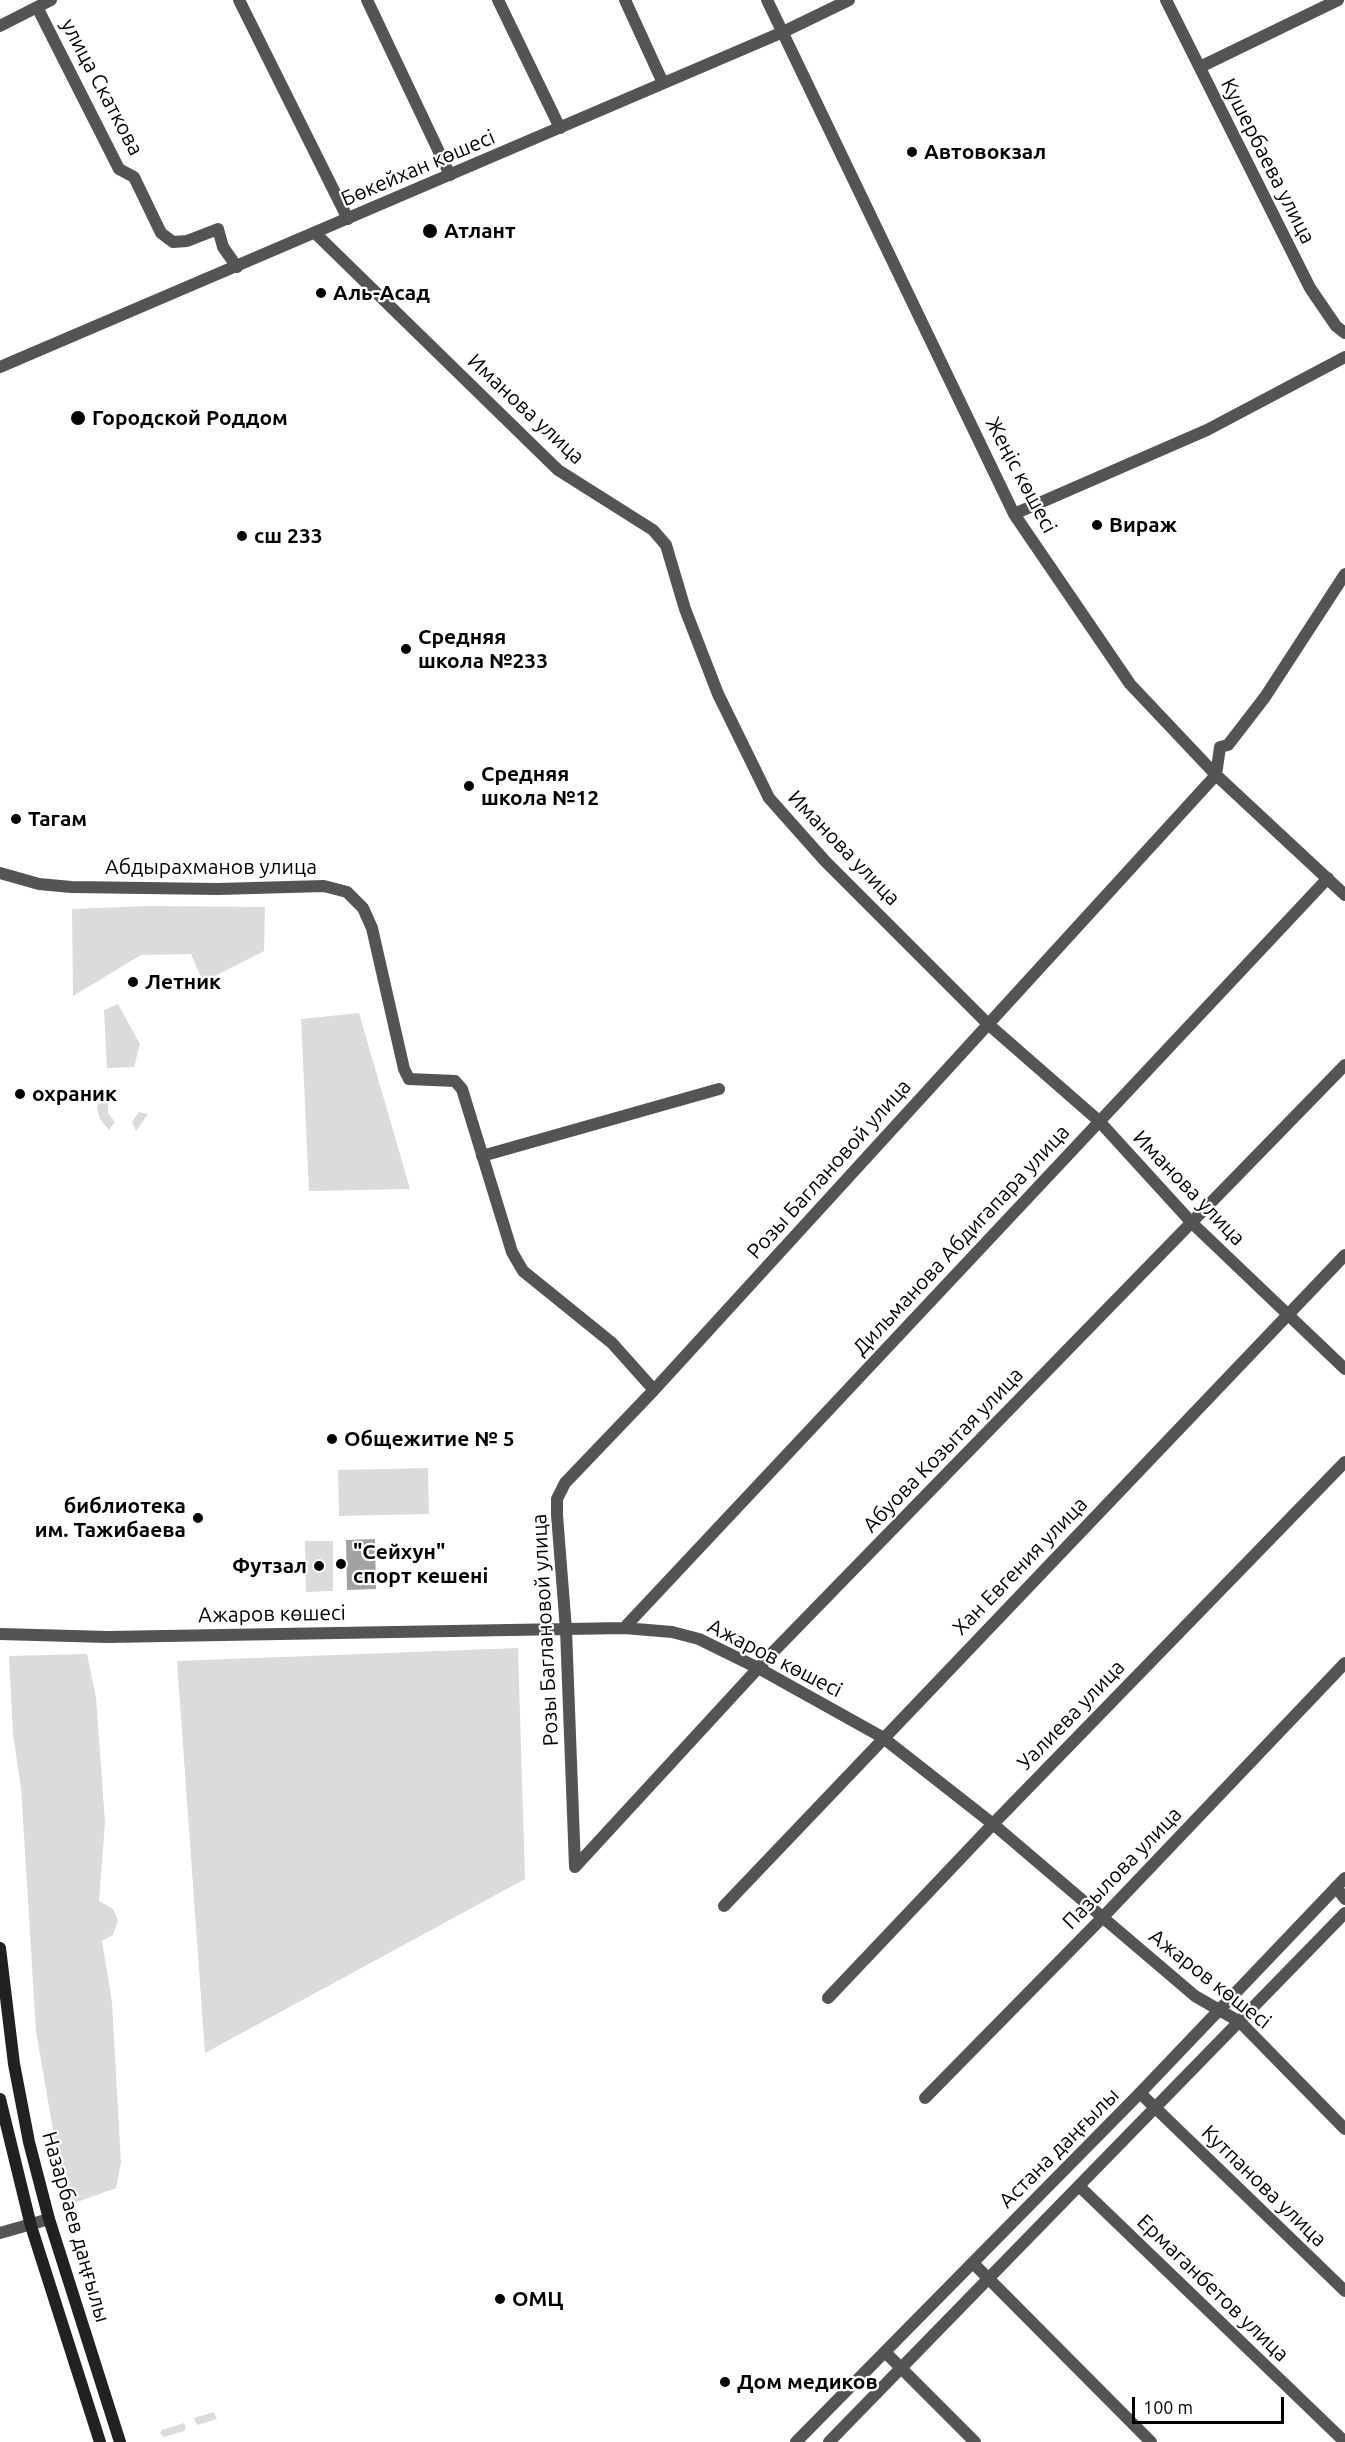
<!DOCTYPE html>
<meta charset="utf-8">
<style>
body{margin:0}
#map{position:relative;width:1345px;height:2442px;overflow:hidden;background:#fff;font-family:Ubuntu,sans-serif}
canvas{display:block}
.scale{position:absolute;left:1132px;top:2397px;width:152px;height:27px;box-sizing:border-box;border:3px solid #000;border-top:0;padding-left:8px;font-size:18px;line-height:21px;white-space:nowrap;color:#000;-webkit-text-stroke:4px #fff;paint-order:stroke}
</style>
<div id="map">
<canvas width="1345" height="2442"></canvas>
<div class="scale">100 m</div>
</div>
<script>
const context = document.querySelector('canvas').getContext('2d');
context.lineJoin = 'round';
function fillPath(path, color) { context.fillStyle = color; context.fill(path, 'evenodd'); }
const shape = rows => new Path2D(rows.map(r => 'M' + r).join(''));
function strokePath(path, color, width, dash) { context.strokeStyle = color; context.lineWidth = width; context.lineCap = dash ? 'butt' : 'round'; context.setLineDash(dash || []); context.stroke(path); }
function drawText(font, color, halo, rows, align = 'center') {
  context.font = font + ' Ubuntu,sans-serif'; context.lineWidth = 4.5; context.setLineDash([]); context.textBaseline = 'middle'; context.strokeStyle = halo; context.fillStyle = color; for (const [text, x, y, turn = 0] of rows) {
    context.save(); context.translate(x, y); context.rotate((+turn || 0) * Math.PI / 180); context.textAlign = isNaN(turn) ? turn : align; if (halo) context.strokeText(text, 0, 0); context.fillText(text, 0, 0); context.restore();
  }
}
fillPath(shape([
 [147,906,265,907,264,951,203,982,191,954,141,955,73,996,72,909],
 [118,1004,140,1044,134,1067,107,1068,104,1010],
 [359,1013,410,1189,309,1191,301,1019],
 [110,1087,114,1095,108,1103,108,1113,115,1122,109,1130,100,1119,97,1107,102,1094],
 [139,1112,148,1114,136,1131,132,1122],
 [428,1468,429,1514,339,1516,338,1470],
 [305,1541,333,1541,333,1591,306,1592],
 [518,1648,525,1879,205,2053,177,1661],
 [87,1654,96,1697,105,1823,99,1901,113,1909,118,1920,113,1935,102,1941,112,2002,121,2163,116,2188,66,2206,36,2031,21,1788,13,1734,9,1656],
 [214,2412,217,2419,197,2425,194,2418],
 [184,2423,186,2427,184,2431,164,2437,160,2433,162,2430]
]), '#dbdbdb');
fillPath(shape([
 [375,1539,376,1589,347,1590,346,1540]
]), '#a2a2a2');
strokePath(shape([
 [239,0,348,219],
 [367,0,450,175],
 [498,0,560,128],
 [625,0,663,83],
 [767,0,1014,514,1130,684,1216,775,1345,895],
 [1166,0,1310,288,1336,326,1345,333],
 [37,7,119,169,134,177,161,233,173,242,187,241,218,229,223,247,237,267],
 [0,26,51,0],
 [1200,67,1338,0],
 [315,233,558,470,653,530,666,545,685,609,718,694,769,798,825,861,988,1024,1099,1121,1192,1223,1345,1369],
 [1014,514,1207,430,1345,357],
 [0,873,39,884,71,887,218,889,324,886,347,892,363,908,372,928,404,1069,409,1079,455,1081,462,1089,512,1252,523,1271,612,1343,654,1390],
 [482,1156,719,1089],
 [624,1628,1328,878],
 [0,1634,108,1637,624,1628,672,1632,699,1639,760,1669,882,1737,993,1824,1195,1996,1240,2022,1345,2129],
 [575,1867,566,1630,557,1515,557,1499,565,1483,654,1390,1216,775,1220,747,1228,745,1265,697,1345,574],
 [575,1867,773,1652,1345,1065],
 [1336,1887,1345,1899],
 [724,1906,1345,1255],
 [828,1998,993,1824,1345,1462],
 [1140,2093,1345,2291],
 [925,2098,1103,1917,1345,1663],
 [1080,2187,1345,2442],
 [0,2233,49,2219],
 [973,2263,1151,2442],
 [885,2352,975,2442]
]), '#545454', 12);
strokePath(shape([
 [0,367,783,32,849,0],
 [796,2442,1140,2093,1345,1878],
 [829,2442,1345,1913]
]), '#545454', 12);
strokePath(shape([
 [0,1948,14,2064,29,2142,49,2219,120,2442],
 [0,2099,31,2226,100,2442]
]), '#212121', 12);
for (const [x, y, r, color] of [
 [912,152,6,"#000"],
 [430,231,8,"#000"],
 [321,293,6,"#000"],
 [78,418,8,"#000"],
 [1097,525,6,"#000"],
 [242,536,6,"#000"],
 [406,649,6,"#000"],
 [469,786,6,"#000"],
 [16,819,6,"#000"],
 [133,982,6,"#000"],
 [20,1094,6,"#000"],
 [332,1439,6,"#000"],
 [198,1518,6,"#000"],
 [341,1564,6,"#000"],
 [319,1566,6,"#000"],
 [500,2299,6,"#000"],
 [725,2382,6,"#000"]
]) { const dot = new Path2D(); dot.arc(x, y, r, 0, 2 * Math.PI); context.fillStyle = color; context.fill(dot); strokePath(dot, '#fff', 2); }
drawText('21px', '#000', '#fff', [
 ["улица Скаткова",102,87,62],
 ["Кушербаева улица",1268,161,63],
 ["Бөкейхан көшесі",418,168,-23],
 ["Иманова улица",526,409,43],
 ["Жеңіс көшесі",1021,475,62],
 ["Иманова улица",844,848,46],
 ["Абдырахманов улица",211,867],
 ["Розы Баглановой улица",829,1169,-48],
 ["Иманова улица",1189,1188,46],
 ["Дильманова Абдигапара улица",961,1240,-47],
 ["Абуова Козытая улица",943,1450,-46],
 ["Хан Евгения улица",1020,1566,-46],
 ["Ажаров көшесі",272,1614,-1],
 ["Розы Баглановой улица",545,1630,-93],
 ["Ажаров көшесі",775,1658,27],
 ["Уалиева улица",1071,1715,-46],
 ["Пазылова улица",1122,1868,-46],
 ["Ажаров көшесі",1210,1979,38],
 ["Астана даңғылы",1059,2148,-45],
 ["Кутпанова улица",1264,2186,44],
 ["Назарбаев даңғылы",76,2227,74],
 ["Ермаганбетов улица",1213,2288,44]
]);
drawText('bold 21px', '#000', '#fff', [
 ["Автовокзал",924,152],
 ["Атлант",444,231],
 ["Аль-Асад",333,293],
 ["Городской Роддом",92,418],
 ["Вираж",1109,525],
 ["сш 233",254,536],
 ["Средняя",418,637],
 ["школа №233",418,661],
 ["Средняя",481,774],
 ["школа №12",481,798],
 ["Тагам",28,819],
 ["Летник",145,982],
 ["охраник",32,1094],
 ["Общежитие № 5",344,1439],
 ["библиотека",186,1506,"right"],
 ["им. Тажибаева",186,1530,"right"],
 ["\"Сейхун\"",353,1552],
 ["спорт кешені",353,1576],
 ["Футзал",307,1566,"right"],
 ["ОМЦ",512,2299],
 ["Дом медиков",737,2382]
], 'left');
</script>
